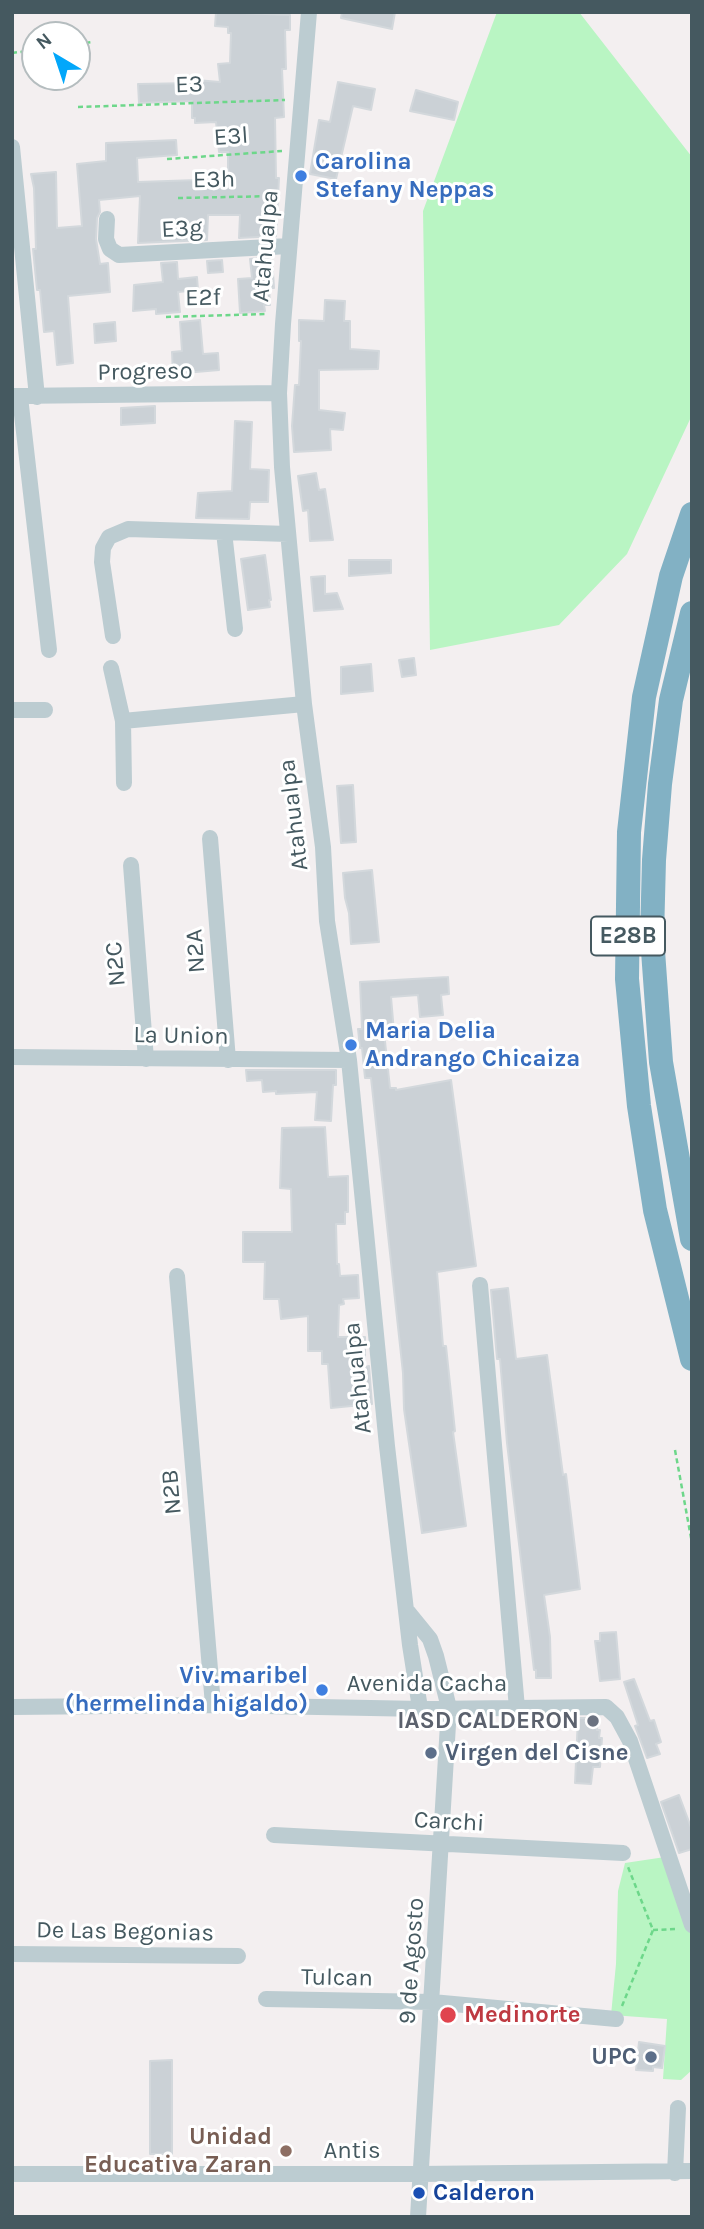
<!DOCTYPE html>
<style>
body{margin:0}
#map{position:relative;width:704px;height:2229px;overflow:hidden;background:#f3eff0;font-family:Karla,sans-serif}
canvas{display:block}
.frame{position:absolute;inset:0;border:14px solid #455960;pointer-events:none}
.north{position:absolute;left:21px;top:21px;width:70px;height:70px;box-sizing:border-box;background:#fff;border:2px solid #b5bdbf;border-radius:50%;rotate:321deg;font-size:19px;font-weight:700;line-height:28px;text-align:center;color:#455960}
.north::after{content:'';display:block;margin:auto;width:24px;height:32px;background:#02a7fa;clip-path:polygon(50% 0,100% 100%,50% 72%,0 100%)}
</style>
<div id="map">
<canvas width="704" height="2229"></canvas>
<div class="frame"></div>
<div class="north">N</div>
</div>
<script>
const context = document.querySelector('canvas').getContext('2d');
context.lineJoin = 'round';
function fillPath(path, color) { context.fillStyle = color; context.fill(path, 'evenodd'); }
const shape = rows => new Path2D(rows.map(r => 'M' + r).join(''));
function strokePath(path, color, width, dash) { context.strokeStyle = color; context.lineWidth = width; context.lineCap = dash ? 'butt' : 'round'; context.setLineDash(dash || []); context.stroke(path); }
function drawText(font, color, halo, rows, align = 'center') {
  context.font = font + ' Karla,sans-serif'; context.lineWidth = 6; context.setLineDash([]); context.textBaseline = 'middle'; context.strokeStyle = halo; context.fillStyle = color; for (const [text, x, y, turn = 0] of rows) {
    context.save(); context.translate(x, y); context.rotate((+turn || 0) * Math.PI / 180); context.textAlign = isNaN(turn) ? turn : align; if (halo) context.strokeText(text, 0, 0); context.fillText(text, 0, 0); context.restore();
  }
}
fillPath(shape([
 [497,12,579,12,692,157,692,415,627,554,559,625,430,650,423,211],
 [665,1857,692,1937,692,2070,681,2080,663,2079,667,2019,611,2015,616,1964,618,1891,625,1863]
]), '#b9f5c3');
const building = shape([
 [216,12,290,15,290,30,285,30,286,69,282,69,284,117,275,118,276,178,279,178,276,236,239,238,240,215,208,215,207,240,138,243,140,196,99,200,100,212,97,218,96,239,100,264,108,263,110,292,68,296,73,363,57,365,54,331,44,332,40,290,37,290,33,249,36,249,34,188,31,174,56,172,57,228,82,226,77,164,106,161,106,143,176,140,177,155,137,158,138,182,228,179,228,152,219,152,216,122,195,123,195,118,192,118,192,101,139,103,138,84,196,83,196,80,220,82,218,64,230,63,231,33,228,33,228,27,215,26,216,12],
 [342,12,395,12,392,29,341,18,342,12],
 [338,82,375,89,371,110,353,106,336,179,310,174,319,120,330,122,338,82],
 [416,90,458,102,454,120,410,111,416,90],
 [272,257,274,288,269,288,270,305,264,305,265,311,240,313,238,279,252,278,250,259,272,257],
 [222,260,223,272,208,273,207,261,222,260],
 [177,262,178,279,197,277,198,290,178,292,180,312,156,314,156,309,133,311,134,285,163,282,161,263,177,262],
 [325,300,345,301,344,321,350,321,350,349,379,351,378,369,319,370,319,410,345,413,343,430,330,429,331,450,294,452,292,426,295,385,299,385,301,341,299,341,299,320,324,321,325,300],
 [200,320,203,354,218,353,219,370,173,374,172,352,182,351,180,322,200,320],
 [115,322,116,341,95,343,94,324,115,322],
 [155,406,155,423,121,425,121,408,155,406],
 [235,421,252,422,250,469,269,470,268,502,250,502,249,519,196,518,198,493,232,491,235,421],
 [316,473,319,490,325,489,333,540,310,541,308,510,303,511,298,476,316,473],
 [265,555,271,600,269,600,270,607,248,610,241,559,265,555],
 [349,560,391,560,391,573,349,576,349,560],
 [325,576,325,594,337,593,343,609,314,611,311,577,325,576],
 [414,658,416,675,402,677,399,660,414,658],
 [371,664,373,691,341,694,341,667,371,664],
 [353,785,356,842,341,843,337,786,353,785],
 [372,870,379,942,351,944,349,913,345,898,343,873,372,870],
 [448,977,449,994,441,995,443,1015,420,1017,418,995,391,997,394,1032,384,1032,390,1088,396,1088,396,1090,451,1080,476,1266,437,1272,443,1346,446,1346,455,1431,453,1432,466,1526,422,1533,404,1409,403,1373,371,1078,365,1078,362,1048,360,1048,358,1029,362,1029,360,982,448,977],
 [246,1070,336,1070,336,1085,333,1085,331,1121,315,1120,317,1092,276,1094,276,1091,263,1092,262,1080,247,1081,246,1070],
 [325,1127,328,1177,348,1176,348,1212,345,1212,345,1224,336,1224,337,1264,339,1264,340,1276,358,1275,359,1298,343,1299,344,1304,339,1305,338,1337,365,1337,365,1367,369,1366,372,1404,331,1408,328,1364,322,1364,322,1351,308,1351,308,1316,281,1319,279,1299,264,1299,265,1262,243,1262,243,1232,292,1232,291,1189,280,1188,282,1128,325,1127],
 [508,1288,516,1359,547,1355,563,1475,566,1474,580,1589,544,1595,550,1637,551,1678,536,1678,536,1670,534,1670,507,1443,500,1359,497,1359,491,1290,508,1288],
 [616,1632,620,1679,600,1681,595,1641,600,1641,600,1633,616,1632],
 [634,1679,650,1721,654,1720,661,1742,656,1744,660,1754,647,1758,635,1726,638,1725,624,1682,634,1679],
 [578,1718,598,1718,597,1730,600,1730,599,1738,602,1738,600,1767,593,1767,591,1784,575,1783,578,1718],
 [679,1795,692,1830,692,1849,679,1853,661,1802,679,1795],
 [639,2042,665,2046,662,2068,653,2067,653,2071,636,2070,639,2042],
 [172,2060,172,2154,150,2154,150,2061,172,2060]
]);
fillPath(building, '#cbd1d6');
strokePath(building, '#d3d8dc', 2);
strokePath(shape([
 [77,44,92,42],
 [12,53,35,50],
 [78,107,285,100],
 [167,159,282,151],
 [178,198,277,196],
 [166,317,267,314],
 [675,1450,692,1543],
 [653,1930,678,1929],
 [622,2006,653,1930,628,1867]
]), '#6dd78a', 2.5, [5, 3.5]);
strokePath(shape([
 [309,12,283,324,279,393,282,467,304,704,323,847,327,921,349,1060,387,1446,410,1645,420,1708],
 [12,147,37,397],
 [107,219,106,239,110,249,119,255,289,246],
 [12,396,279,393],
 [20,397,49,650],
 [224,532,235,629],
 [113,636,102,562,103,548,109,537,128,529,288,534],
 [111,668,123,721,124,783],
 [12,710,45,710],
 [123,721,304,704],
 [210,838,228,1060],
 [131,865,146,1059],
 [12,1057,349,1060],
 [177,1276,213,1705],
 [480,1285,517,1708],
 [408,1612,430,1639,436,1656,449,1708,418,2217],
 [12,1707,213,1705,423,1709,606,1707,617,1717,630,1741,692,1925],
 [274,1835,623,1853],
 [12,1954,238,1956],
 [266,1999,432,2002,616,2019],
 [675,2173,678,2108],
 [12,2174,419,2174,692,2171]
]), '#bcccd1', 16);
strokePath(shape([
 [692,514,671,576,644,697,629,832,627,979,639,1106,655,1210,692,1359],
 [692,613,671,700,660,784,654,860,652,937,661,1062,692,1239]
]), '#82b1c4', 24);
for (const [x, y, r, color] of [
 [301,176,7,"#3f7fe0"],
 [351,1045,7,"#3f7fe0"],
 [322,1690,7,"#3f7fe0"],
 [593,1721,7,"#6b7280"],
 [431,1753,7,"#5c6f8a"],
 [448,2015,9,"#e0444e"],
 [651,2057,7,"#5c6f8a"],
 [286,2151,7,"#8d6e63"],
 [419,2193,7,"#1a4fb4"]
]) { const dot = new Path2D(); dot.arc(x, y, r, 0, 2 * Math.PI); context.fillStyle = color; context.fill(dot); strokePath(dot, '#fff', 2.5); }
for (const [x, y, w] of [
 [628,936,74]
]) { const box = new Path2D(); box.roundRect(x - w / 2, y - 19.5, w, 39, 5); context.fillStyle = '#fff'; context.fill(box); strokePath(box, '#455960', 2); }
drawText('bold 23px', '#455960', null, [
 ["E28B",628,936]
]);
drawText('24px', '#455960', '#fff', [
 ["E3",189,85,-2],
 ["E3l",231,137,-4],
 ["E3h",214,180,-1],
 ["E3g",182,229,-3],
 ["Atahualpa",266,246,-85],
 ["E2f",203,298,-1],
 ["Progreso",145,372,-1],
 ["Atahualpa",294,815,-97],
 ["N2A",196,951,-94],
 ["N2C",116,964,-95],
 ["La Union",181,1036,1],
 ["Atahualpa",358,1378,-96],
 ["N2B",172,1492,-95],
 ["Avenida Cacha",427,1684],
 ["Carchi",449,1822,3],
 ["De Las Begonias",125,1932,1],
 ["9 de Agosto",412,1961,-86],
 ["Tulcan",337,1978,1],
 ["Antis",352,2151]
]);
drawText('bold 24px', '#366cbe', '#fff', [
 ["Carolina",315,162],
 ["Stefany Neppas",315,190],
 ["Maria Delia",365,1031],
 ["Andrango Chicaiza",365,1059],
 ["Viv.maribel",308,1676,"right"],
 ["(hermelinda higaldo)",308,1704,"right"]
], 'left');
drawText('bold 24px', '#5b616d', '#fff', [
 ["IASD CALDERON",579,1721]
], 'right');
drawText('bold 24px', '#4e5e75', '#fff', [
 ["Virgen del Cisne",445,1753],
 ["UPC",637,2057,"right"]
], 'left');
drawText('bold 24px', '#be3a42', '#fff', [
 ["Medinorte",464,2015]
], 'left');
drawText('bold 24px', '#785e54', '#fff', [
 ["Unidad",272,2137],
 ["Educativa Zaran",272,2165]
], 'right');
drawText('bold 24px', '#164399', '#fff', [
 ["Calderon",433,2193]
], 'left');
</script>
